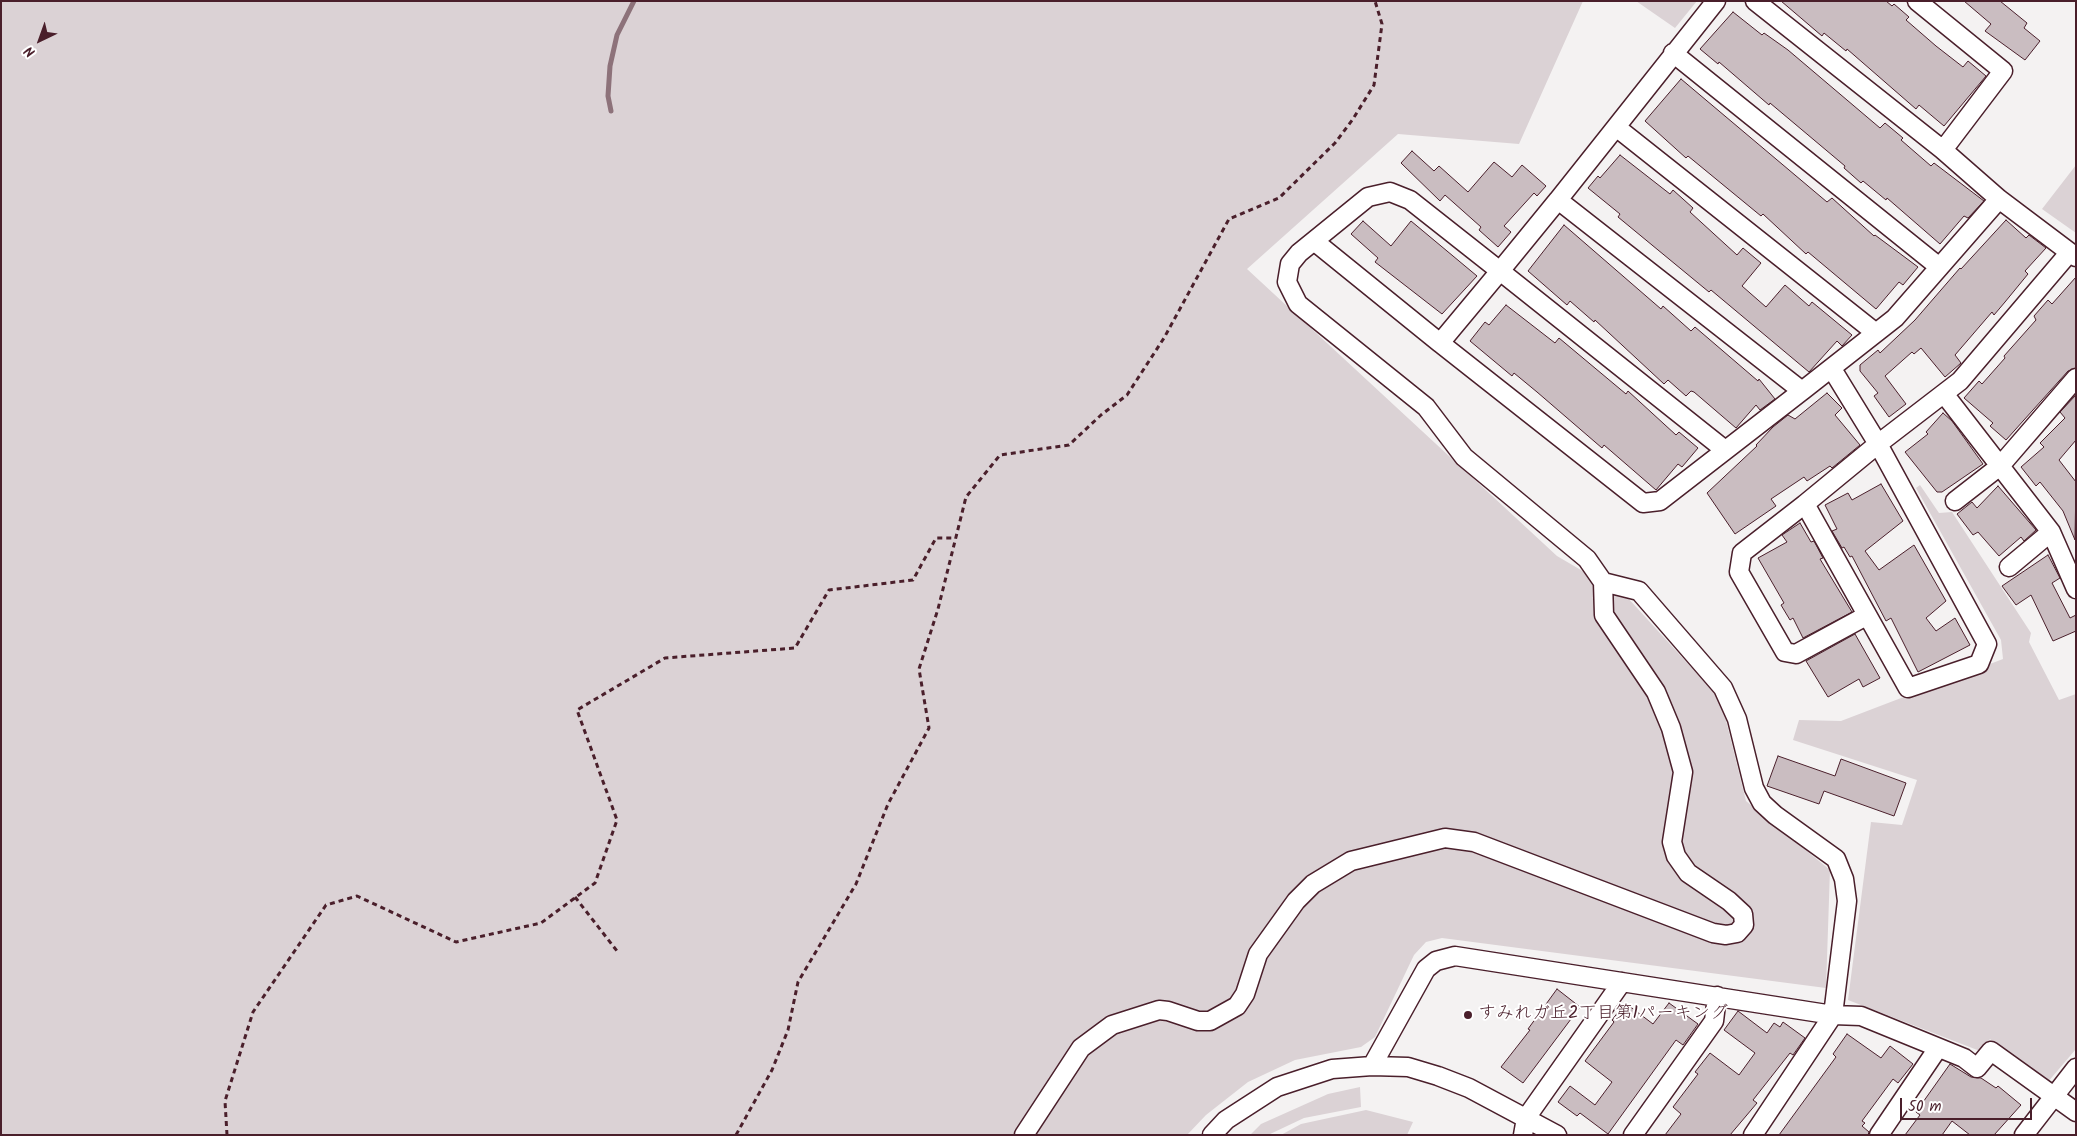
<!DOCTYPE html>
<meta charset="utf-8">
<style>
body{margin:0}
#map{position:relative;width:2077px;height:1136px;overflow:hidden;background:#f4f2f2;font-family:Kalam,sans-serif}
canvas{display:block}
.frame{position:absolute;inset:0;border:2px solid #4a1f2b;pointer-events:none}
.north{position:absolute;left:15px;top:15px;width:50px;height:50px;-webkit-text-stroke:4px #fff;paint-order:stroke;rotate:222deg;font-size:14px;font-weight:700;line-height:20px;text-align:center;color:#4a1f2b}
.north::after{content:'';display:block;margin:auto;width:18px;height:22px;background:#4a1f2b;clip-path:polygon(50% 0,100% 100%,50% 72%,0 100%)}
.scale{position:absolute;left:1900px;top:1098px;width:132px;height:22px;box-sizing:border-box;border:2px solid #4a1f2b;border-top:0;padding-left:6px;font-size:15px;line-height:18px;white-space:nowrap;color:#4a1f2b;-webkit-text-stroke:4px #fff;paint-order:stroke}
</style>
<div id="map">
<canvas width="2077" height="1136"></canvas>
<div class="frame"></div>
<div class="north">N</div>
<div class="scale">50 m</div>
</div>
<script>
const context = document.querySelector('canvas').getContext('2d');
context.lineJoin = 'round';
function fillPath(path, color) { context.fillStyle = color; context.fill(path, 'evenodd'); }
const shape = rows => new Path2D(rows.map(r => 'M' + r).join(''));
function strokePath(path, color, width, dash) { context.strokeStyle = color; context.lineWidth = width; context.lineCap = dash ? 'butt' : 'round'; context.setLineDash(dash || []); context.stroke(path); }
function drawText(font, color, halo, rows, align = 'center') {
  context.font = font + ' Kalam,"Klee One",sans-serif'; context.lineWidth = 4; context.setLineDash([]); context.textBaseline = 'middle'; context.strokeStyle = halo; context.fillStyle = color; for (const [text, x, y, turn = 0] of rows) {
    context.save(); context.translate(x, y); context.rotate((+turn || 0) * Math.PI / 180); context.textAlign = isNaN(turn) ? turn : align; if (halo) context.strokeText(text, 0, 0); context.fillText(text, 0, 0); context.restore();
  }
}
fillPath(shape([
 [1,1,1583,1,1519,144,1398,134,1247,269,1557,556,1627,597,1721,700,1746,801,1830,870,1826,988,1442,938,1426,942,1414,955,1375,1037,1361,1047,1295,1060,1248,1082,1206,1115,1187,1135,1,1135],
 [1636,1,1697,1,1675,28],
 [2076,165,2076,233,2042,209],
 [1920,485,1939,513,1952,512,2031,633,2029,642,2059,700,2076,694,2076,1049,2047,1083,1990,1039,1980,1051,1848,1000,1871,822,1902,825,1917,780,1793,740,1799,720,1841,721,2003,659,2001,640,1916,488],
 [1360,1087,1361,1107,1304,1118,1268,1135,1250,1135,1261,1124,1328,1094],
 [1366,1110,1413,1122,1407,1135,1281,1135,1301,1124]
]), '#dbd2d5');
strokePath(shape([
 [611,111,608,96,610,66,617,35,634,1]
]), '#8d727a', 5);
const building = shape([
 [1781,1,1886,1,1892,6,1894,4,1909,17,1906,20,1936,46,1963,67,1968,61,1986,76,1944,126,1919,105,1916,109,1847,49,1846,51,1824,33,1822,36,1781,1],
 [1964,1,2000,1,2027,23,2024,28,2040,41,2025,60,1985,31,1991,24,1964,1],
 [1733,12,1762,35,1764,33,1788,50,1880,128,1885,123,1903,138,1901,140,1931,166,1934,163,1984,201,1968,218,1964,216,1940,244,1887,198,1886,200,1863,181,1861,183,1844,168,1845,166,1770,103,1769,105,1719,62,1718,64,1700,49,1733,12],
 [1681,79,1827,202,1832,198,1874,236,1875,235,1918,267,1903,285,1899,282,1876,309,1808,252,1806,254,1763,214,1761,216,1688,156,1686,158,1645,121,1681,79],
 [1412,151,1434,171,1439,166,1468,192,1494,162,1512,177,1522,165,1546,186,1537,196,1534,193,1504,226,1511,232,1498,247,1479,230,1481,227,1445,195,1440,201,1401,163,1412,151],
 [1620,155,1670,194,1673,190,1693,208,1690,212,1737,255,1743,248,1761,263,1742,286,1766,307,1785,285,1809,306,1812,302,1852,335,1842,346,1837,341,1809,372,1711,290,1709,292,1618,217,1620,214,1588,188,1598,176,1600,178,1620,155],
 [2006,220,2026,238,2029,235,2046,248,2025,271,2028,274,2005,302,1994,315,1992,312,1955,355,1961,363,1945,377,1921,348,1914,354,1912,352,1885,376,1906,404,1889,417,1874,396,1878,393,1860,371,1860,365,1878,350,1880,353,1915,320,1960,268,1961,269,2006,220],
 [1363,221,1391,246,1411,221,1477,276,1442,314,1375,262,1378,258,1351,234,1363,221],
 [1564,225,1661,309,1663,306,1691,331,1695,327,1758,381,1759,379,1775,399,1760,410,1756,405,1736,428,1694,392,1691,391,1686,396,1668,380,1664,384,1595,320,1594,322,1570,301,1567,305,1528,271,1564,225],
 [2076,277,2076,368,2068,371,2006,440,1990,426,1993,423,1964,398,1979,381,1982,384,2005,358,2004,356,2036,320,2034,316,2048,300,2052,304,2076,277],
 [1506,305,1555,343,1559,338,1626,394,1628,391,1676,435,1679,432,1698,448,1682,467,1678,464,1656,490,1604,445,1602,448,1537,392,1514,373,1512,376,1470,341,1485,322,1489,325,1506,305],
 [1827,393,1842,408,1835,415,1860,445,1832,468,1830,466,1807,481,1804,477,1771,499,1776,506,1735,534,1707,493,1757,446,1756,445,1773,427,1788,415,1795,419,1827,393],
 [2076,395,2076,440,2059,460,2076,482,2075,540,2063,511,2040,482,2036,486,2021,467,2044,447,2040,443,2065,418,2060,412,2076,395],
 [1943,413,1952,421,1983,464,1942,492,1937,492,1905,452,1928,434,1926,432,1943,413],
 [1881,484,1903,521,1865,551,1879,570,1914,545,1946,601,1926,618,1936,631,1955,618,1970,645,1918,672,1891,618,1886,621,1852,556,1850,557,1844,547,1842,548,1832,531,1837,529,1825,505,1848,493,1852,500,1881,484],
 [1998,486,2036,530,2024,541,2021,537,1999,556,1978,532,1973,535,1957,514,1972,502,1977,508,1998,486],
 [1800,523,1811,542,1814,541,1823,558,1820,559,1852,612,1803,638,1793,618,1790,620,1781,605,1784,603,1758,558,1787,542,1782,535,1800,523],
 [2048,555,2060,578,2052,583,2070,618,2076,615,2076,631,2053,641,2031,595,2016,605,2002,586,2048,555],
 [1855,634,1880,678,1863,687,1859,679,1828,697,1806,661,1855,634],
 [1778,756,1835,776,1841,759,1906,783,1894,816,1824,791,1819,804,1767,786,1778,756],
 [1557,989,1580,1007,1523,1083,1501,1067,1530,1030,1528,1029,1557,989],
 [1669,1003,1698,1024,1683,1045,1676,1040,1608,1134,1580,1113,1577,1116,1558,1102,1570,1086,1595,1105,1612,1082,1585,1061,1614,1022,1612,1020,1622,1007,1625,1009,1628,1005,1653,1024,1669,1003],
 [1738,1011,1767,1033,1774,1023,1780,1027,1783,1022,1805,1038,1793,1055,1790,1053,1753,1100,1757,1103,1730,1135,1665,1135,1681,1114,1673,1107,1698,1074,1695,1072,1710,1053,1739,1075,1755,1053,1724,1030,1738,1011],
 [1847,1034,1881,1058,1890,1046,1913,1064,1898,1083,1893,1079,1862,1121,1865,1123,1862,1126,1869,1132,1868,1135,1779,1135,1836,1057,1833,1054,1847,1034],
 [1950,1064,1971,1077,1981,1078,1996,1088,1998,1086,2021,1105,1994,1135,1970,1135,1952,1121,1942,1135,1905,1135,1920,1115,1916,1112,1950,1064]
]);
fillPath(building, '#cabdc1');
strokePath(building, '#4a1f2b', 1);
const minor = shape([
 [1716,1,1616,127,1876,333],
 [1755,1,1943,150,1999,199,2076,257],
 [1917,1,2003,71,1943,150],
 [1673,53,1938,266],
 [1616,127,1558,200,1802,391,1895,318,1999,199],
 [1314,241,1440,343,1500,271,1725,450],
 [1440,343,1643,503,1660,501,1802,391],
 [1832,369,1878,444,1987,644,1979,664,1908,688,1805,504,1878,444,1960,381,2069,253],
 [1945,395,2051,532,2076,589],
 [1955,501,2000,466,2076,378],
 [1805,504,1742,553,1739,572,1785,652,1796,654,1866,616],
 [2009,567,2051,532],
 [1603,582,1639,591,1723,688,1737,719,1754,788,1762,803,1775,815,1836,859,1844,879,1847,901,1833,1015,1753,1135],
 [1372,1066,1426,969,1436,961,1455,956,1833,1015,1861,1016,1964,1058,1977,1068,1991,1051,2076,1112],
 [1024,1135,1081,1048,1112,1025,1159,1010,1168,1011,1198,1021,1210,1021,1237,1006,1245,994,1258,954,1296,901,1313,884,1351,861,1445,838,1474,842,1713,933,1726,935,1737,933,1744,925,1743,914,1729,901,1688,873,1676,856,1672,842,1683,772,1671,728,1656,692,1604,615,1603,582,1587,559,1464,457,1426,407,1298,304,1287,282,1290,264,1299,253,1368,197,1390,192,1410,200,1500,271,1558,200],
 [1212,1135,1226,1120,1277,1087,1332,1069,1372,1066,1408,1067,1438,1076,1469,1088,1557,1135],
 [1523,1135,1526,1118,1622,982],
 [1633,1135,1714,1021,1717,996],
 [1879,1135,1938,1048],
 [2024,1135,2076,1068]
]);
strokePath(minor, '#4a1f2b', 21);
strokePath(shape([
 [575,897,617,951],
 [227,1135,225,1101,253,1012,326,905,357,896,456,942,541,923,595,883,617,820,577,710,665,658,795,648,829,590,913,580,936,538,955,538],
 [736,1135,772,1070,788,1030,798,982,856,884,888,804,929,728,919,669,938,609,966,497,1000,455,1069,445,1101,415,1127,395,1164,338,1229,219,1279,198,1335,143,1353,119,1374,85,1382,24,1375,1]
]), '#4a1f2b', 3, [5, 4]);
strokePath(minor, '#fff', 18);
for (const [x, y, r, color] of [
 [1468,1015,5,"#4a1f2b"]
]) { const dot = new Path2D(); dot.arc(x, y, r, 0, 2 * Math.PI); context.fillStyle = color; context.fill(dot); strokePath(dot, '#fff', 2); }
drawText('18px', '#4a1f2b', '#fff', [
 ["すみれガ丘2丁目第1パーキング",1478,1015]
], 'left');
</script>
